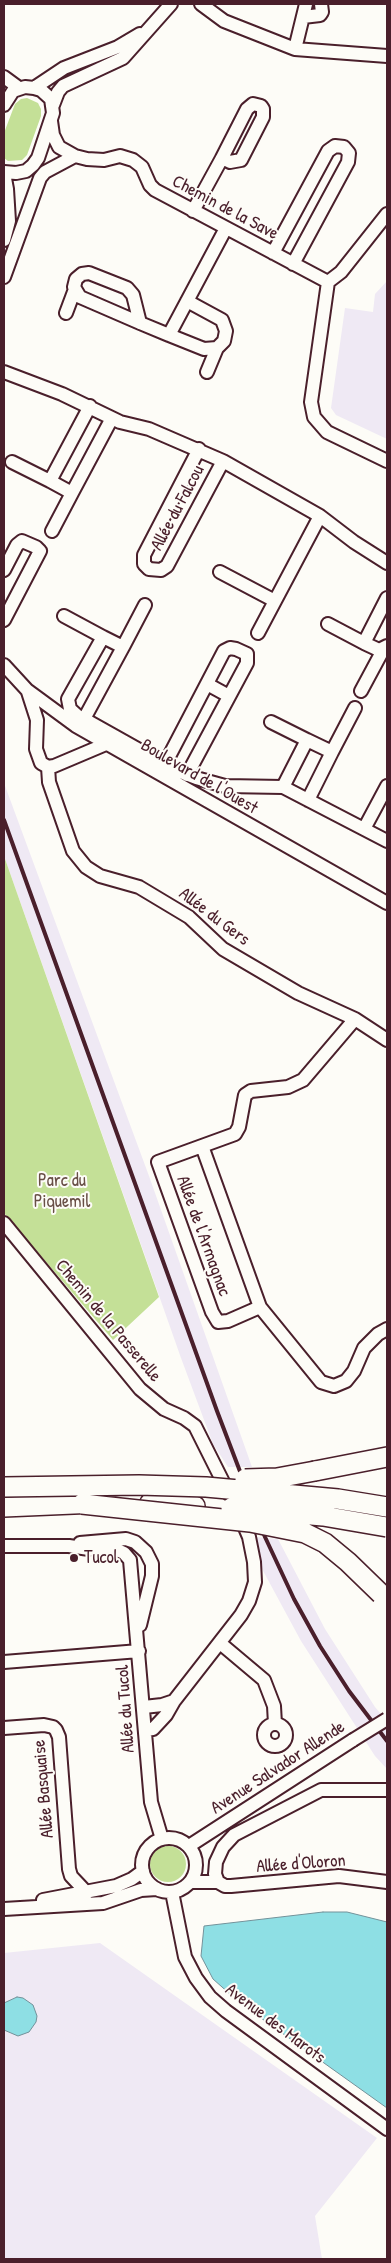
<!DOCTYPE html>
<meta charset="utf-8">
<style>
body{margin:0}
#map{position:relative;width:391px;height:2263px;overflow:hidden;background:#fdfcf7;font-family:"Patrick Hand",sans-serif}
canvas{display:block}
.frame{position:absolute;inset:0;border:5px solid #4a1f2b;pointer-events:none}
</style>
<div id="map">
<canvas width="391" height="2263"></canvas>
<div class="frame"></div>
</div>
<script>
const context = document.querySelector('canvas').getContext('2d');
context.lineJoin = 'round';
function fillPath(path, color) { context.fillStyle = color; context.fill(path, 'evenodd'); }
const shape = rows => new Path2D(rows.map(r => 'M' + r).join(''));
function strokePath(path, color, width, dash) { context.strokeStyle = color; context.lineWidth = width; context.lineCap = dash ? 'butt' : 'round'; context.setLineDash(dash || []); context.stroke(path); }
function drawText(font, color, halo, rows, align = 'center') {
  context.font = font + ' "Patrick Hand",sans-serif'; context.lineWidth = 4; context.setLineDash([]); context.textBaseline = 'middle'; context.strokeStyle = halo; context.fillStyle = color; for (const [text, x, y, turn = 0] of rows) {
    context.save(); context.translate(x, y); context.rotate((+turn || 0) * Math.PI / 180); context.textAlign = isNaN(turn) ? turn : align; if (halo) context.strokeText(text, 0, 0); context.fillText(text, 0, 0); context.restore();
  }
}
fillPath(shape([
 [387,281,387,439,336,415,331,408,345,308,373,312,375,294],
 [4,783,149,1176,252,1467,228,1467,213,1444,181,1358,4,856],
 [255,1537,278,1539,325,1629,375,1707,387,1721,387,1769,375,1756,301,1641,261,1567],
 [100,1943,377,2138,315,2216,322,2259,4,2259,4,1953]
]), '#efe9f4');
fillPath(shape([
 [27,98,38,103,41,109,41,116,27,155,22,160,8,161,4,158,4,133,15,104,21,99],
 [4,856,159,1297,113,1340,4,1213],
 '150 1864a18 18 0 1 1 36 0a18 18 0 1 1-36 0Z'
]), '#c4e097');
const water = shape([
 [323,1912,347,1912,387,1922,387,2108,240,2003,213,1979,201,1956,204,1926,323,1912],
 [17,1997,23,1998,33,2005,37,2016,36,2022,29,2032,18,2036,4,2030,4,2003,17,1997]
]);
fillPath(water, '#8edfe4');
strokePath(water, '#73929a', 1);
const minor = shape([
 [201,4,224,21,295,49,387,56],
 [303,17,320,15,322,12,321,4],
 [295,49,306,4],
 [4,77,19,88],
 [34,88,64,68,118,47,140,34],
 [4,105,13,91,25,87,34,88,41,90,51,99,53,113,38,158,33,165,26,171,16,173,4,172],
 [53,105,58,92,63,86,123,58,171,4],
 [51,121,53,135,59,147,75,156,87,159,104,160,120,156,133,160,142,167,150,185,155,190,328,282],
 [4,173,7,189,9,221,4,240],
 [193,211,222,158,230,162,241,160,263,117,263,109,261,106,253,104,247,109,222,158],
 [387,214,341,272,328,282,311,402,314,417,327,432,387,461],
 [273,253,328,151,335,146,344,147,349,153,348,162,293,264],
 [4,277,40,178,45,172,75,156],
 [66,313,75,289],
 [140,323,133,295,127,288,89,273,82,274,76,279,74,287,80,297,140,323,169,335,226,228],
 [169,335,204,349,217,348,224,341,226,331,222,320,187,301],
 [4,372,62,394,120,422,149,429,223,461,320,516,354,542,387,563],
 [207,372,217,348],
 [90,406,50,481,72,493,112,418],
 [199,449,144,555,144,564,149,569,161,570,167,566,223,461],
 [12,462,50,481],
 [52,531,72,493],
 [4,570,17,545,22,541,36,547,40,551,4,620],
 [220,572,275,601],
 [387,598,364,643,379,650,387,646],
 [64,616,103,637],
 [328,624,364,643],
 [258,633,320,516],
 [123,647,145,605],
 [4,665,27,690,76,726,387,903],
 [207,684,229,696],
 [361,691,383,650],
 [28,692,37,720,36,749,41,763,48,767,54,766,106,744],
 [81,719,70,709,68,699,103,637,123,647,84,719],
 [271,722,307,740],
 [76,726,81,719,84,719,175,770,196,778,225,786,283,787,387,841],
 [332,752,355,708],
 [165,764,224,651,230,648,236,649,247,654,247,663,187,775],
 [48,767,49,782,73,851,86,867,100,876,139,887,189,917,223,949,298,993,355,1019,387,1040],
 [283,787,307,740,332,752,308,800],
 [364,829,387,786],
 [202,1146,260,1307,321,1382,334,1386,346,1381,354,1371,364,1348,378,1334,387,1329],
 [4,1223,140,1389,164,1409,184,1418,195,1426,229,1494],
 [260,1307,228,1321,218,1322,212,1312,158,1162,235,1134,239,1127,245,1095,251,1091,288,1087,303,1080,355,1019],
 [80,1543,126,1539,135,1542,146,1552,152,1564,152,1576,140,1625],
 [4,1546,69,1546,89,1549,115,1549,124,1553,130,1560,151,1802,162,1839],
 [220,1643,264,1680,274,1706,275,1724],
 [4,1662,139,1651],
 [144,1707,162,1705,174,1701],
 '264 1735a11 11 0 1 1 22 0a11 11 0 1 1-22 0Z',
 [4,1728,44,1725,53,1727,56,1730,59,1737,69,1869,71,1876,87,1893],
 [145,1730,153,1729,166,1715,174,1701,241,1615,249,1601,255,1582,254,1562,249,1537,240,1516],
 '142 1865a27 27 0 1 1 54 0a27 27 0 1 1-54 0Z',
 [189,1846,353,1740],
 [190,1882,218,1882,225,1886,231,1886,339,1876,387,1882],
 [218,1882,215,1874,216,1862,223,1847,234,1835,321,1790,387,1790],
 [172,1892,185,1957,196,1978,210,1997,226,2011,387,2129],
 [43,1900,116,1886,132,1879,143,1871],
 [4,1909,103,1903,141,1890,157,1889]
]);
const highway = shape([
 [315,1471,387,1457],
 [150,1503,195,1506],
 [4,1507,97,1503]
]);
strokePath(minor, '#4a1f2b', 16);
strokePath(highway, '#4a1f2b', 22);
strokePath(minor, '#fdfcf7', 12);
strokePath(highway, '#fdfcf7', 19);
strokePath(shape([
 [4,820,217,1411,265,1537,294,1599,320,1646,349,1691,387,1741]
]), '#4a1f2b', 4);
const minorBridge = shape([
 [353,1740,387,1719]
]);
const highwayBridge = shape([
 [245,1479,277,1478,315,1471],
 [4,1487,139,1485,206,1487,338,1499,387,1507],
 [82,1504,250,1522,305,1533,325,1543,348,1562,381,1594],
 [231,1508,323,1516,387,1527]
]);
strokePath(minorBridge, '#4a1f2b', 16, []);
strokePath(highwayBridge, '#4a1f2b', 22, []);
strokePath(minorBridge, '#fdfcf7', 12);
strokePath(highwayBridge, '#fdfcf7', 19);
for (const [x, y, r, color] of [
 [74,1558,5,"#4a1f2b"]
]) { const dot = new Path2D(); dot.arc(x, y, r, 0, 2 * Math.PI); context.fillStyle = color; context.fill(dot); strokePath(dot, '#fdfcf7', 2); }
drawText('18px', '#4a1f2b', '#fdfcf7', [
 ["Chemin de la Save",225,208,28],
 ["Allée du Falcou",178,508,-62],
 ["Boulevard de l'Ouest",199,777,30],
 ["Allée du Gers",214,917,37],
 ["Allée de l'Armagnac",203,1236,70],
 ["Chemin de la Passerelle",108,1321,50],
 ["Allée du Tucol",126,1709,-94],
 ["Avenue Salvador Allende",278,1768,-33],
 ["Allée Basquaise",44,1789,-95],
 ["Allée d'Oloron",301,1864,-4],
 ["Avenue des Marots",275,2024,37]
]);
drawText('18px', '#684f46', '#fdfcf7', [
 ["Parc du",62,1181],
 ["Piquemil",62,1202]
]);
drawText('18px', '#4a1f2b', '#fdfcf7', [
 ["Tucol",84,1558]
], 'left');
</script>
